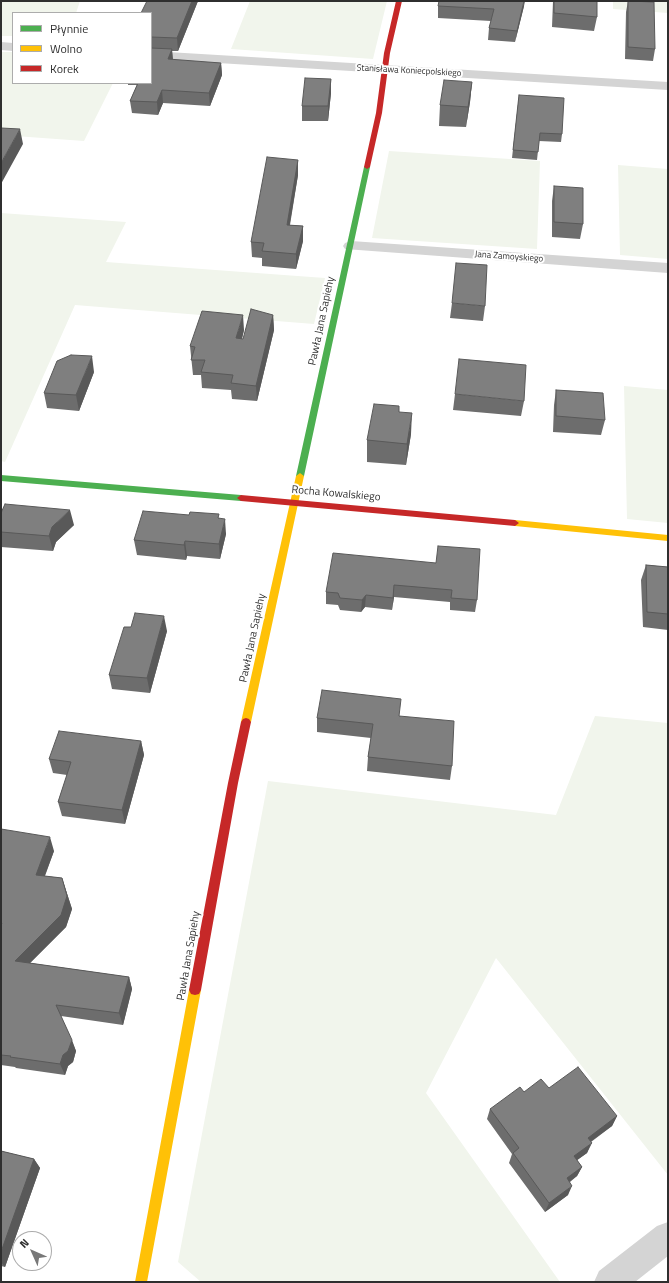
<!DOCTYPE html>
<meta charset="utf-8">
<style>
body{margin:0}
#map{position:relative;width:669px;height:1283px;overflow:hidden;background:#fff;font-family:"Titillium Web",sans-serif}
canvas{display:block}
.frame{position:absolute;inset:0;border:2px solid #2f2f2f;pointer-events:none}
.legend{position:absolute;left:12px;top:12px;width:140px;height:72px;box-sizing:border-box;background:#fff;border:1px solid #acacac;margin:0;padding:5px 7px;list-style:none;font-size:12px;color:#2f2f2f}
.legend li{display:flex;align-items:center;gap:8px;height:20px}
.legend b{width:20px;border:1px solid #acacac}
.north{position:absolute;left:12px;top:1231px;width:40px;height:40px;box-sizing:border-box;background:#fff;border:1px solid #acacac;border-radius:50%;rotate:315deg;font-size:11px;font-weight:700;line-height:16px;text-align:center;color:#2f2f2f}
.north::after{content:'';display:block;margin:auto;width:14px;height:18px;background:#787878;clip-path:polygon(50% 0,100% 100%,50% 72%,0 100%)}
</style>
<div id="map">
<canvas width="669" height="1283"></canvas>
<div class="frame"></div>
<ul class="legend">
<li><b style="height:5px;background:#4caf50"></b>Płynnie</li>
<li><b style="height:5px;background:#ffc107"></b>Wolno</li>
<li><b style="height:5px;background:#c62828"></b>Korek</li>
</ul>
<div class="north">N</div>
</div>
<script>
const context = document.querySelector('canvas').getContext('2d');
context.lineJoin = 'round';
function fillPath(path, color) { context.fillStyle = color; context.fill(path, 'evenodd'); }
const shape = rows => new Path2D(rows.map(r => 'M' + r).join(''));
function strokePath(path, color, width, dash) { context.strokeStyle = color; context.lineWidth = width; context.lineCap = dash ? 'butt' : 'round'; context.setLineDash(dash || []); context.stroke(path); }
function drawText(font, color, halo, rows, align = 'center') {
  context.font = font + ' "Titillium Web",sans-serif'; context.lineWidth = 4; context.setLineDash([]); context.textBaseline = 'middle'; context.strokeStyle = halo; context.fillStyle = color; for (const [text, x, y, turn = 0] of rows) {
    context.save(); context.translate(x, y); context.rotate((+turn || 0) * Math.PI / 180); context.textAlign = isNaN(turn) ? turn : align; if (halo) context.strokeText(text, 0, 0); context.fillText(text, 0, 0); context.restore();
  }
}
fillPath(shape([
 [1,1,80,1,76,13,13,13,13,36,1,36],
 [250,1,387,1,373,59,231,49],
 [613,1,668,1,668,13,613,9],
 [1,52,13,52,13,83,113,83,84,141,1,135],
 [389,151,540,161,537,249,372,238],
 [618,165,668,169,668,259,620,255],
 [1,213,126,222,106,262,325,278,314,324,75,305,5,462,1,461],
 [624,386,668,390,668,523,627,519],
 [595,716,668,723,668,1175,496,958,426,1093,560,1282,201,1282,178,1262,268,781,556,815]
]), '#f1f5ec');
fillPath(shape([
 [1,42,13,43,13,51,1,50,1,42],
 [151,51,668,82,668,90,151,59,151,51],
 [351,241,668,263,668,273,345,249,343,246,345,243,351,241],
 [668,1222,668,1256,635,1282,594,1282,599,1271,657,1226,668,1222]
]), '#d4d4d4');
fillPath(shape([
 [367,165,370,167,304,476,300,479,296,476,364,167,367,165],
 [1,475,241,495,245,498,241,501,1,481,1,475]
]), '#4caf50');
fillPath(shape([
 [300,473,304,476,251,722,249,725,246,726,243,725,241,722,296,476,300,473],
 [515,520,668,535,668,541,515,526,511,523,515,520],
 [195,985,199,986,201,990,147,1282,135,1282,189,990,191,986,195,985]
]), '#ffc107');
fillPath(shape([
 [396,1,402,1,390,53,382,113,370,167,367,169,364,167,376,113,384,53,396,1],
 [241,495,515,520,519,523,515,526,241,501,237,498,241,495],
 [246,718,249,719,251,722,238,783,201,990,199,994,195,995,191,994,189,990,228,783,241,722,243,719,246,718]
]), '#c62828');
fillPath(shape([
 [147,1,198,1,178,51,172,51,173,60,221,63,222,75,210,106,163,103,158,115,132,113,130,101,137,85,128,85,128,83,151,83,151,13],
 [553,1,597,1,597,17,594,31,552,27],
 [628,1,655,49,653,61,625,59,626,12],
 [438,6,524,6,515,42,488,40,489,28,491,21,438,18],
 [331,79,331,93,328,121,302,121,302,106],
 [472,82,470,102,466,127,439,126,440,105],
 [519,95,562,134,561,142,539,141,537,160,512,158],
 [298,160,298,175,290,225,303,226,303,241,296,269,262,266,262,258,252,257,251,242],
 [554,186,583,224,580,239,552,237,552,201],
 [452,303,485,306,483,321,450,318],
 [273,315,274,330,257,401,232,399,231,390,202,388,201,375,193,375,190,346,244,330,242,339,243,339],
 [94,372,79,411,47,408,44,393],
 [556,390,605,420,601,435,553,432,554,405],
 [455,394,524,401,521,416,453,410],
 [399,412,411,434,406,465,367,462,367,440],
 [1,513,74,525,56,542,53,551,1,547],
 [219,518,226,534,220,559,187,556,186,560,137,555,134,540],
 [436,563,477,600,475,612,450,610,450,602,394,597,392,610,365,607,361,612,340,610,338,605,326,604,326,592],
 [646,565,668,567,668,630,643,627,641,580],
 [131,627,167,631,150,693,112,689,109,675],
 [400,716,452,766,450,780,367,771,368,757,371,738,317,732,317,718],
 [141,741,144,755,125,824,62,816,58,802,67,775,53,773,49,759],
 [1,829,54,851,45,876,62,878,72,909,66,927,30,963,129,977,132,989,123,1025,61,1016,76,1051,73,1062,68,1066,65,1075,16,1068,15,1067,1,1065],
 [549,1088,617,1116,612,1126,591,1142,587,1153,577,1160,582,1167,577,1176,570,1182,568,1195,545,1212,509,1163,512,1154,487,1119,490,1109],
 [1,1151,34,1159,40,1168,5,1267,1,1266]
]), '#6d6d6d');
fillPath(shape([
 [192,1,198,1,178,51,177,38],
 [524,1,525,1,524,6,515,42,517,31],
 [172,49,173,62,168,59],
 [221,63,222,75,210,106,209,93],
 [331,79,331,93,328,121,328,106],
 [472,82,470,102,466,127,468,107],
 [162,90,163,103,158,115,157,102],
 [20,129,23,144,1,184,1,163],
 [298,160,298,175,287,240,287,225],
 [303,226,303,241,296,269,296,254],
 [243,315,244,330,238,354,236,338],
 [273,315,274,330,257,401,256,386],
 [92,356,94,372,79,411,76,395],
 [412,413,411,434,406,465,407,444],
 [70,510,74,525,56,542,53,551,49,536,52,527],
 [225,519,226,534,220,559,219,544],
 [185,541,187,556,186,560,184,545],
 [394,585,394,597,392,610,393,598],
 [366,595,365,607,361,612,362,600],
 [164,616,167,631,150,693,147,678],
 [141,741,144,755,125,824,122,810],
 [50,837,54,851,40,888,36,875],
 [62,878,72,909,66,927,20,973,15,961],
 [129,977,132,989,123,1025,119,1013],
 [72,1040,76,1051,73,1062,68,1066,65,1075,60,1064,63,1055],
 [617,1116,612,1126,583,1147,588,1138],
 [592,1143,587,1153,569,1166,574,1156],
 [34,1159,40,1168,5,1267,1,1262,1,1252],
 [582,1167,577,1176,562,1187,567,1178],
 [572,1186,568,1195,545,1212,549,1203]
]), '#595959');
const building = shape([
 [147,1,192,1,177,38,151,37,151,13,141,13,147,1],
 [439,1,524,1,517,31,489,28,494,9,438,6,439,1],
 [554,1,597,1,597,17,554,13,554,1],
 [628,1,654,2,655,49,628,47,628,1],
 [151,48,172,49,168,59,221,63,209,93,162,90,157,102,130,101,138,83,151,83,151,48],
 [305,78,331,79,328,106,302,106,305,78],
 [444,80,472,82,468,107,440,105,444,80],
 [519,95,564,98,562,134,540,133,538,152,513,150,519,95],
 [1,128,20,129,1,163,1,128],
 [267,157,298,160,287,225,303,226,296,254,262,251,264,243,251,242,267,157],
 [554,186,583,188,583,224,554,222,554,186],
 [456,263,487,265,485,306,452,303,456,263],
 [251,309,273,315,256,386,231,383,233,375,201,372,205,360,191,360,195,347,190,346,202,311,243,315,236,338,243,339,251,309],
 [71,355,92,356,76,395,44,393,57,361,71,355],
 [459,359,526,365,524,401,455,394,459,359],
 [556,390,603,393,605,420,556,416,556,390],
 [374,404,399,406,399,412,412,413,407,444,367,440,374,404],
 [5,504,70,510,52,527,49,536,1,532,1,513,5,504],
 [143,511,189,515,190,512,219,514,218,518,225,519,219,544,185,541,184,545,134,540,143,511],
 [438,546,480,549,477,600,451,598,452,590,394,585,393,598,366,595,362,600,340,598,338,593,326,592,333,553,436,563,438,546],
 [646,565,668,567,668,614,647,612,646,565],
 [135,613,164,616,147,678,109,675,124,627,131,627,135,613],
 [322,690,401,699,399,716,454,721,452,766,368,757,373,724,317,718,322,690],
 [59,731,141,741,122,810,58,802,71,762,49,759,59,731],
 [1,829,50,837,36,875,62,878,67,896,61,915,15,961,129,977,119,1013,56,1005,72,1040,68,1051,63,1055,60,1064,10,1057,11,1056,1,1055,1,925,2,923,1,923,1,829],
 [578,1067,617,1116,588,1138,592,1143,574,1156,582,1167,567,1178,572,1186,549,1203,513,1153,519,1148,490,1109,520,1087,524,1092,541,1079,549,1088,578,1067],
 [1,1151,34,1159,1,1252,1,1151]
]);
fillPath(building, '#7f7f7f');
strokePath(building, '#595959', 1);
drawText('9px', '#2f2f2f', '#fff', [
 ["Stanisława Koniecpolskiego",409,71,3],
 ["Jana Zamoyskiego",509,257,4]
]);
drawText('11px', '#2f2f2f', '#fff', [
 ["Pawła Jana Sapiehy",322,321,-78],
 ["Rocha Kowalskiego",336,494,5],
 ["Pawła Jana Sapiehy",253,638,-78],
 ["Pawła Jana Sapiehy",189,956,-80]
]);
</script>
